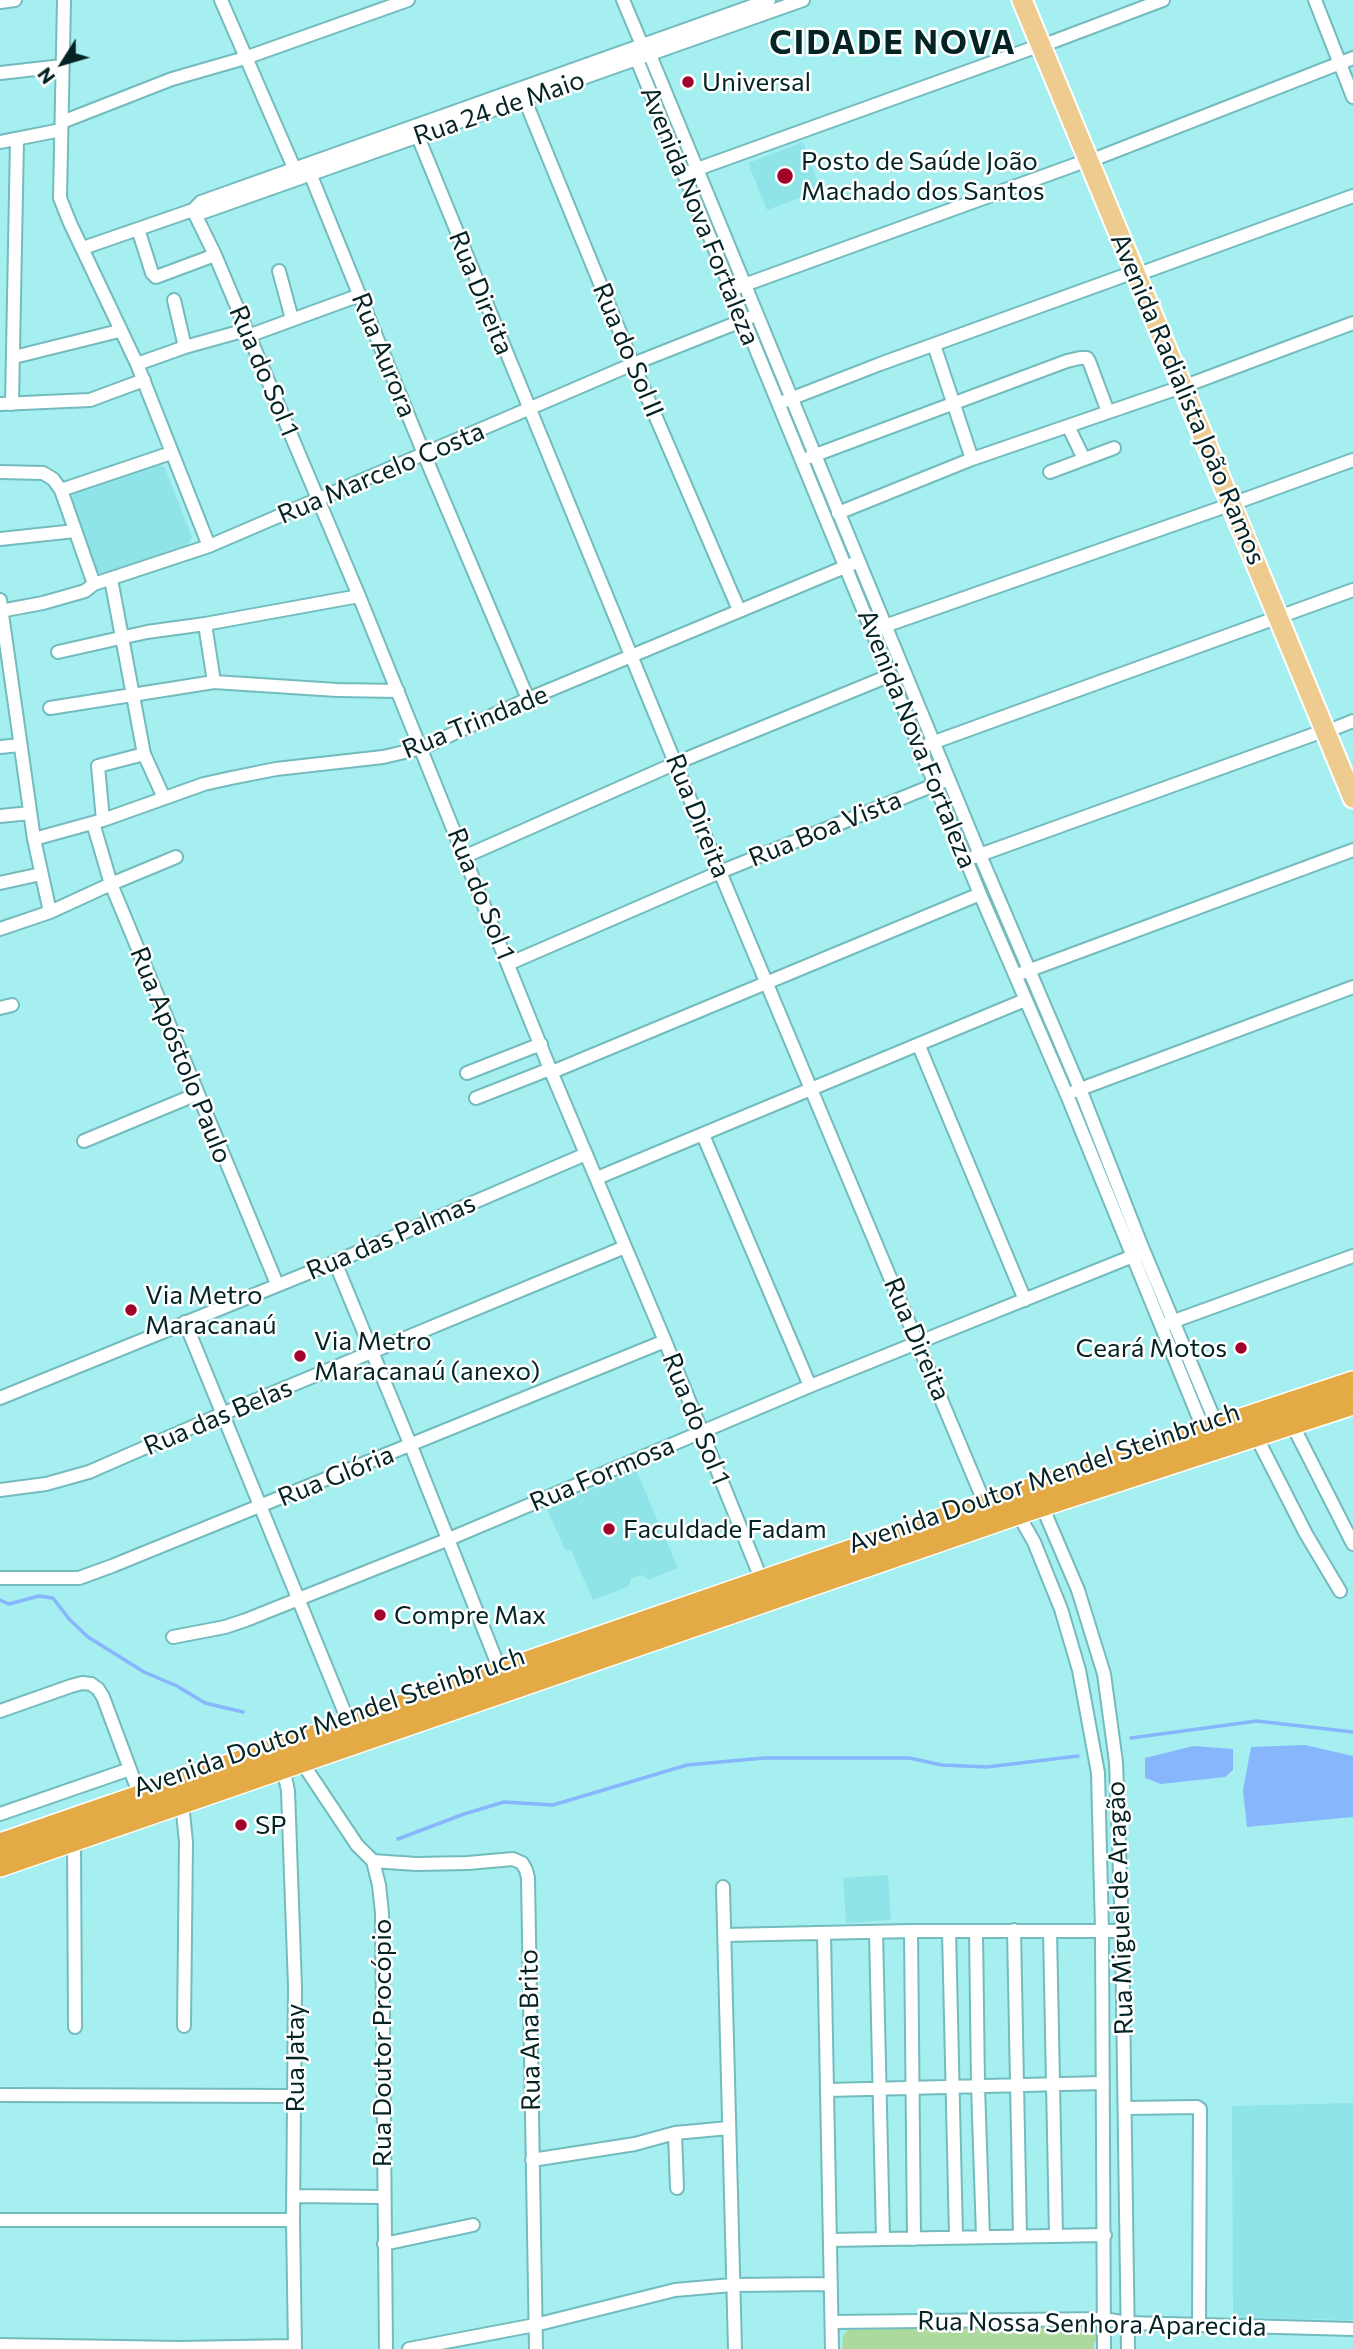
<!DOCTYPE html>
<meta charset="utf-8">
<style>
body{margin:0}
#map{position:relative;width:1353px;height:2349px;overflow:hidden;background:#a6eff1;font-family:Commissioner,sans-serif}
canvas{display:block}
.north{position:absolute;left:28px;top:28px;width:70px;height:70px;-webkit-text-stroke:5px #fff;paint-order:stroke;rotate:233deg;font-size:19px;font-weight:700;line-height:28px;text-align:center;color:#042324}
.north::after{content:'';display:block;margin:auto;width:24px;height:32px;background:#042324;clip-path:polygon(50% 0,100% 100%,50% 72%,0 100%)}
</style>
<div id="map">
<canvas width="1353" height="2349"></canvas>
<div class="north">N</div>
</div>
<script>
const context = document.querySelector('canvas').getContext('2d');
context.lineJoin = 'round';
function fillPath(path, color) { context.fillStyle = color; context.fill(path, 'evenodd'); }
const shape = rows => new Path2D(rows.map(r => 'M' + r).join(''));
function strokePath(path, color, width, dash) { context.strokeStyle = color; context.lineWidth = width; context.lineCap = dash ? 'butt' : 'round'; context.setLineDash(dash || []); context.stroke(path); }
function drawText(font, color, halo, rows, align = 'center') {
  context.font = font + ' Commissioner,sans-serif'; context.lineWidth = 5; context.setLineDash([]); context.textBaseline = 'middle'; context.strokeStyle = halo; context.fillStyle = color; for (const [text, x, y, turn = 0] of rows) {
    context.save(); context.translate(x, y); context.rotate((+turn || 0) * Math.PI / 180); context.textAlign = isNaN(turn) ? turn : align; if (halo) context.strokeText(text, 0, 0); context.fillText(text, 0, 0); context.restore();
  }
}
fillPath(shape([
 [803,142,821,190,767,210,748,163],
 [156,464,165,468,192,537,188,545,100,574,94,572,70,501,75,492],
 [636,1470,678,1568,648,1580,643,1575,631,1578,629,1586,593,1600,571,1550,566,1551,547,1509],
 [888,1875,891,1920,846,1923,843,1878],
 [1353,2103,1353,2320,1233,2318,1232,2106]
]), '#8fe4e7');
fillPath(shape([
 [1094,2325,1101,2331,1100,2342,1094,2342,1094,2349,842,2349,843,2336,848,2330]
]), '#abda9c');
fillPath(shape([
 [1305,1745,1353,1756,1353,1817,1247,1827,1243,1790,1251,1747],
 [1193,1746,1233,1749,1233,1770,1225,1777,1161,1784,1145,1778,1145,1758]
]), '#87b6fd');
strokePath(shape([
 [0,1600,9,1604,39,1596,53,1598,69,1619,88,1637,144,1672,177,1686,205,1703,243,1712],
 [1131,1738,1257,1721,1353,1732],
 [398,1839,464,1814,504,1802,553,1805,687,1765,764,1758,909,1758,942,1765,987,1767,1078,1756]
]), '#87b6fd', 3.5);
const street = shape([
 [64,0,60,198,70,223,137,364,209,546],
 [221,0,298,177],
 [623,0,642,45,650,55,980,855,1080,1089,1140,1242,1218,1428],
 [1315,0,1353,97],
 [0,2,15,0],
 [1052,42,1163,0],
 [642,45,637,60,980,894,1067,1095,1205,1433],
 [0,73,62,66],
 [522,93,633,364,739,610],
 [62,122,172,79,245,58,408,0],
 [414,127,720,872,985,1504],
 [0,142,61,130],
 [1100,157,1353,58],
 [307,166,424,454,528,699],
 [689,172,1041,45],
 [193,210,215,255,359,596,550,1069,665,1341,762,1581],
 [193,210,201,202,769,0],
 [138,229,152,273,156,277,215,255],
 [83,248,193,210,204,212,803,0],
 [279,271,292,319],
 [1147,271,1353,196],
 [736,288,1088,160],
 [174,300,185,347],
 [248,336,360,295],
 [934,345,972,459],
 [14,357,119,331],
 [137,364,185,347,246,330],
 [785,401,880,364,1134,272],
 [0,404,90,400,144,380],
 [12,404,17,140],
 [1068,426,1084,459],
 [810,457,1067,361,1080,358,1087,358,1089,361,1108,412],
 [0,472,43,473,53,479,61,490,171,453],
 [1050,472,1114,448],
 [61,490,94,584],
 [1243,500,1353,460],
 [838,513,972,459,1193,383,1353,323],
 [0,539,75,531],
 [111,579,144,754,164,798],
 [0,600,34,839,50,912],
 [0,611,43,603,85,591,94,584,209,546,633,364,749,318],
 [205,624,214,682],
 [879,628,1232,504],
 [58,652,147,632,205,624,359,596],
 [50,708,214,682,337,690,398,691],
 [1338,727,1353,721],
 [929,744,1353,590],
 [0,747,20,745],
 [0,816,30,813],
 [103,820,98,766,144,754],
 [93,823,111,884,277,1284],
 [34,839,103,820,204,784,231,778,276,769,383,757,422,748,528,699,852,564],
 [466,856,676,763,891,675],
 [974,857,1326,730],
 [0,883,41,874],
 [0,929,50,912,111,884,176,857],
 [508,964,720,872,944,781],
 [1022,973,1353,850],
 [0,1008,12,1005],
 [919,1046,1025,1300],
 [552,1072,980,894],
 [467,1073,541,1044],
 [1075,1091,1353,987],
 [476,1098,550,1069],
 [703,1135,810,1386],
 [84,1141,197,1094],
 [597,1178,1025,1000],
 [335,1262,411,1446,500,1670],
 [185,1322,349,1723],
 [1166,1324,1353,1256],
 [0,1398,335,1262,586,1154],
 [1292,1424,1353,1544],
 [1256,1436,1306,1534,1340,1591],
 [0,1490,46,1484,89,1472,222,1414,625,1247],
 [1042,1506,1078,1590,1104,1674,1116,1762,1122,1931,1128,2349],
 [1018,1514,1034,1542,1061,1609,1079,1670,1098,1773,1102,1931,1104,2349],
 [0,1578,79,1578,112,1566,665,1341],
 [173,1637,225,1627,246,1620,449,1539,810,1386,1138,1254],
 [0,1711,71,1686,82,1683,91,1684,98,1689,103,1697,140,1796],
 [301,1761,357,1845,373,1861,379,1885,382,1913,386,2349],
 [283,1767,288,1791,295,1987,293,2220,295,2349],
 [182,1803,186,1842,184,2026],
 [0,1814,130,1769],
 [74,1841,75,2027],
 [373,1861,416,1864,468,1863,513,1859,522,1863,526,1870,528,1878,536,2349],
 [723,1887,735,2349],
 [1014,1930,1020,2236],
 [911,1931,914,2239],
 [949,1931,956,2237],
 [976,1931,978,2086,983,2236],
 [1050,1931,1056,2235],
 [876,1933,883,2239],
 [824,1934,832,2349],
 [725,1935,911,1931,1122,1931],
 [828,2090,1103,2083],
 [0,2095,294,2096],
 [1125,2108,1197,2107,1200,2109,1199,2324],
 [675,2133,677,2188],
 [532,2160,635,2144,675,2133,729,2128],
 [293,2196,383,2197],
 [0,2220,293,2220],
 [830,2240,1105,2235],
 [384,2244,473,2225],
 [832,2322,1104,2319,1127,2323,1353,2329],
 [0,2345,179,2348,295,2346],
 [409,2349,535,2325,675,2290,732,2285,831,2284]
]);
const primary = shape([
 [1022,0,1353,798]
]);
const highway = shape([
 [0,1844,985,1504,1353,1382],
 [0,1866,1029,1510,1353,1404]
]);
strokePath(street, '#73bbbd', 16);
strokePath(primary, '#fff', 23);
strokePath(highway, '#fff', 24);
strokePath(street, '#fff', 12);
strokePath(primary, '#eecc90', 19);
strokePath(highway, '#e3aa46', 21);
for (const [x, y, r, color] of [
 [688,82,7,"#a2032d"],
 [785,176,9,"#a2032d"],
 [131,1310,7,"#a2032d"],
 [1241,1348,7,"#a2032d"],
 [300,1356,7,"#a2032d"],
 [609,1529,7,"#a2032d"],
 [380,1615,7,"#a2032d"],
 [241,1825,7,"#a2032d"]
]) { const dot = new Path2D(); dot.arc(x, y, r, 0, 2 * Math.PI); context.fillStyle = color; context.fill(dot); strokePath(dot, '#fff', 2.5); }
drawText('26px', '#042324', '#fff', [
 ["Universal",702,82],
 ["Posto de Saúde João",801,161],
 ["Machado dos Santos",801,191],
 ["Via Metro",145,1295],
 ["Maracanaú",145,1325],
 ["Via Metro",314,1341],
 ["Maracanaú (anexo)",314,1371],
 ["Ceará Motos",1227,1348,"right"],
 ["Faculdade Fadam",623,1529],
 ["Compre Max",394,1615],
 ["SP",255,1825]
], 'left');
drawText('26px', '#042324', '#fff', [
 ["Rua 24 de Maio",499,108,-19],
 ["Avenida Nova Fortaleza",700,216,68],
 ["Rua Direita",481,293,68],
 ["Rua do Sol II",628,350,67],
 ["Rua Aurora",384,355,68],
 ["Rua do Sol 1",264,371,67],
 ["Avenida Radialista João Ramos",1188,399,67],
 ["Rua Marcelo Costa",381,473,-23],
 ["Rua Trindade",475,722,-22],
 ["Avenida Nova Fortaleza",917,739,68],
 ["Rua Direita",698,816,68],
 ["Rua Boa Vista",825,829,-22],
 ["Rua do Sol 1",481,894,68],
 ["Rua Apóstolo Paulo",181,1055,68],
 ["Rua das Palmas",391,1237,-23],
 ["Rua Direita",917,1339,67],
 ["Rua das Belas",218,1417,-23],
 ["Rua do Sol 1",696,1419,68],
 ["Rua Formosa",602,1474,-23],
 ["Rua Glória",336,1476,-22],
 ["Avenida Doutor Mendel Steinbruch",1044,1478,-19],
 ["Avenida Doutor Mendel Steinbruch",329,1722,-19],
 ["Rua Miguel de Aragão",1120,1908,-92],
 ["Rua Ana Brito",530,2030,-91],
 ["Rua Doutor Procópio",382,2043,-90],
 ["Rua Jatay",295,2058,-90],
 ["Rua Nossa Senhora Aparecida",1092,2324,1]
]);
context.letterSpacing = '2px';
drawText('bold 33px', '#042324', '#fff', [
 ["CIDADE NOVA",893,43]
]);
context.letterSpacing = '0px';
</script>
